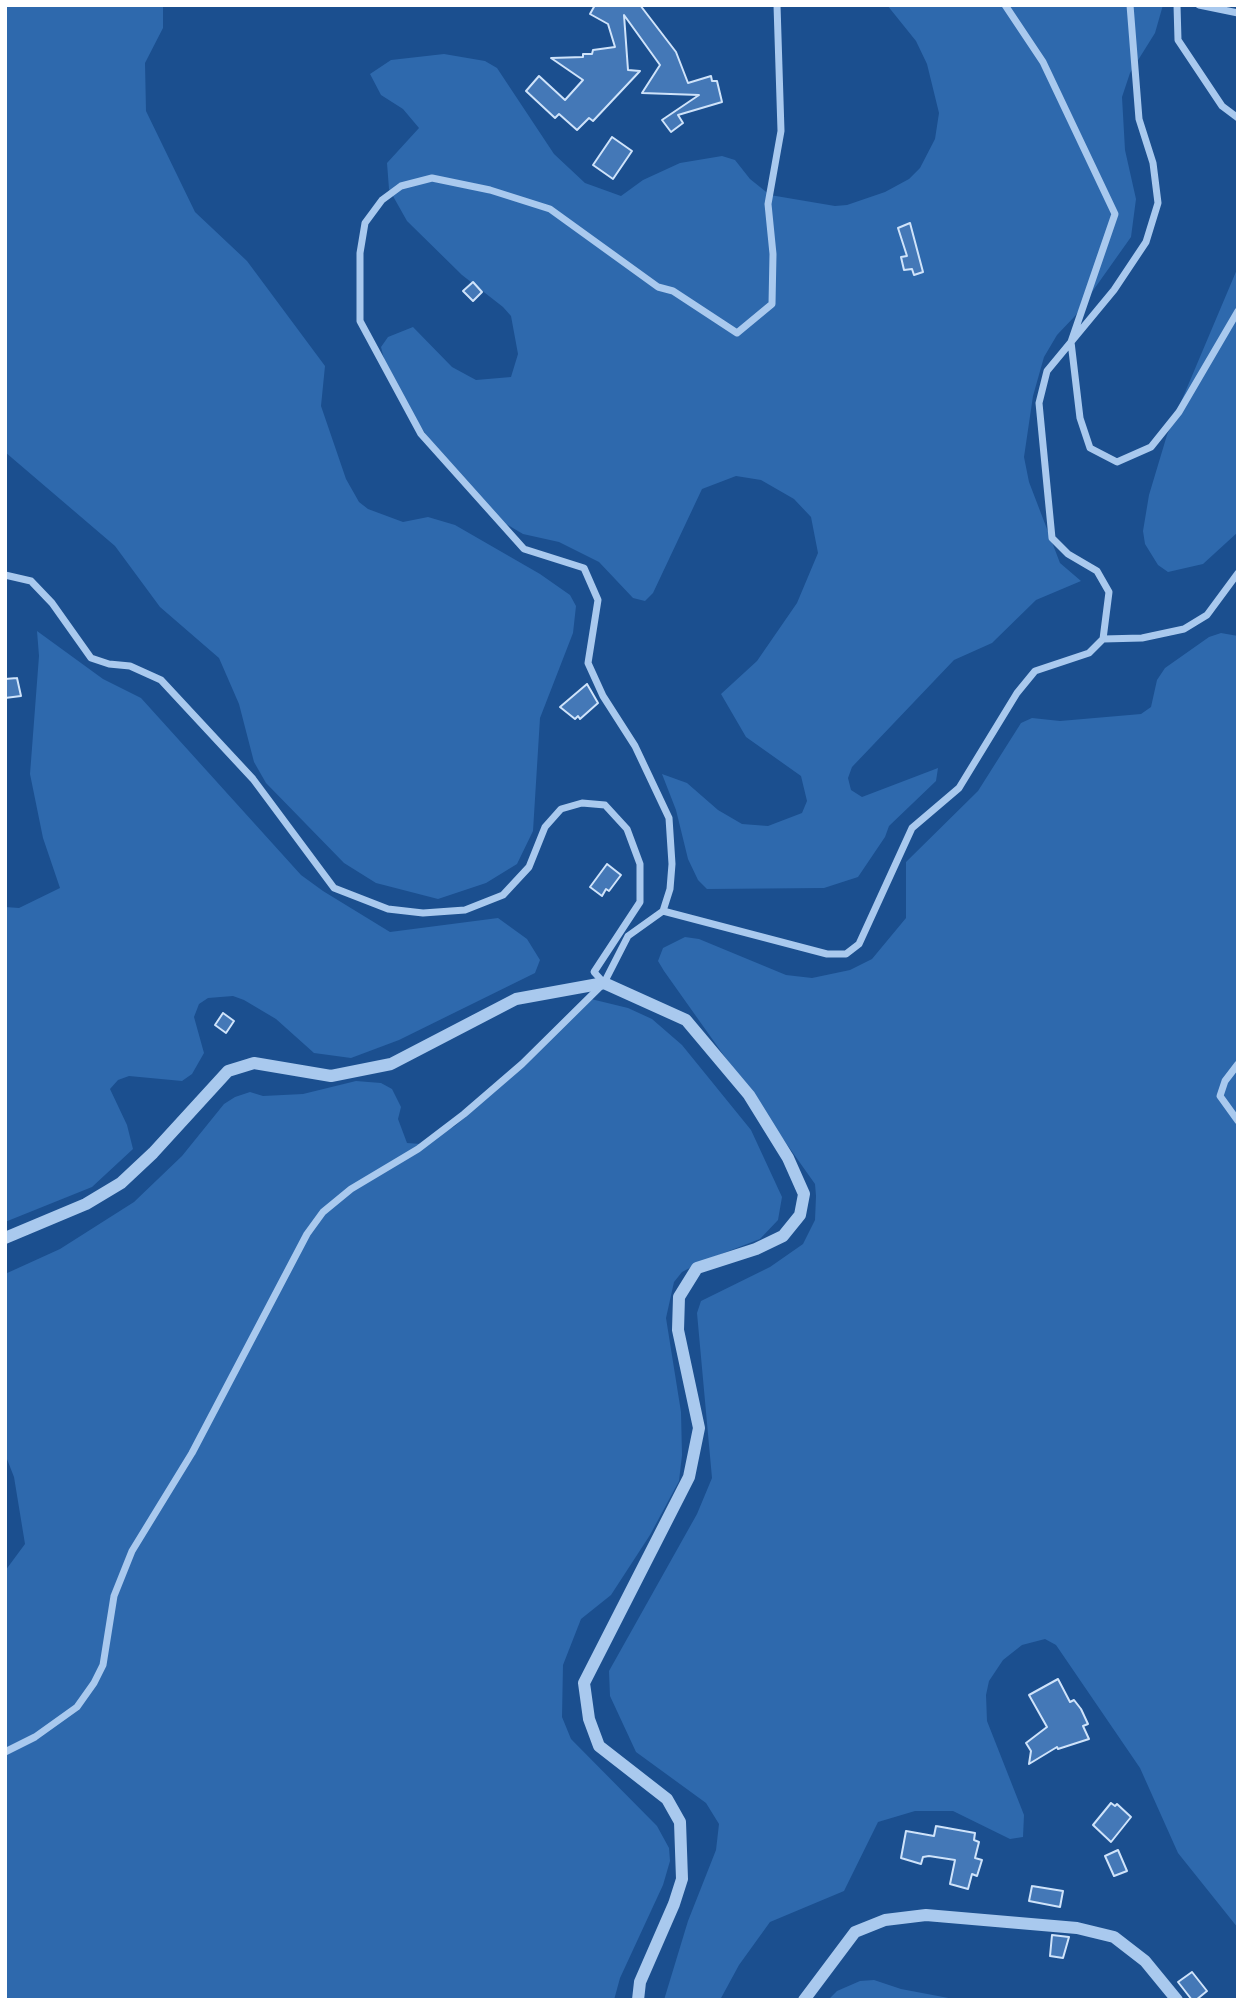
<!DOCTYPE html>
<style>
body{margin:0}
#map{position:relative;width:1243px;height:2005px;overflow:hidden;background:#1b4f8f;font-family:Roboto,sans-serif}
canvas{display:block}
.frame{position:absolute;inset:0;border:7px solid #fff;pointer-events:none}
</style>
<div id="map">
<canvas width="1243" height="2005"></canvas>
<div class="frame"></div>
</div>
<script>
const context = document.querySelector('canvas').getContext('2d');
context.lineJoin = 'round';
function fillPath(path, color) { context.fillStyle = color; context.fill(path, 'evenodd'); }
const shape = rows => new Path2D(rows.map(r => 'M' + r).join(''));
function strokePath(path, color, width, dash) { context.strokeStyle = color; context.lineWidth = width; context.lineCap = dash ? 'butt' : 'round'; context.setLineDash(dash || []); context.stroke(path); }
fillPath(shape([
 [5,5,163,5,163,28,145,63,146,111,195,212,247,261,325,366,321,406,346,479,359,502,368,509,403,522,428,517,455,525,540,574,570,595,576,606,573,633,540,718,533,831,517,864,486,883,438,899,376,883,344,863,266,783,254,762,239,704,219,658,160,607,115,546,5,452],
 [887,5,1163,5,1155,33,1130,73,1122,97,1125,150,1136,199,1131,237,1075,316,1057,335,1044,357,1033,396,1024,457,1029,482,1060,563,1081,581,1036,600,992,643,954,660,852,767,848,778,851,790,862,797,938,768,936,781,889,826,885,837,858,877,824,888,707,889,698,880,688,859,676,810,662,774,687,783,718,810,742,824,768,826,802,813,807,801,801,776,746,737,721,694,757,661,797,603,818,553,811,517,794,499,761,480,736,476,702,489,653,593,645,601,633,598,599,562,559,542,523,534,501,521,432,444,399,393,384,359,381,347,388,337,413,327,452,367,476,380,511,377,518,354,511,316,503,307,462,275,407,221,389,189,387,163,419,128,403,109,381,95,370,74,391,60,444,54,485,61,497,68,554,154,585,183,621,196,643,180,680,163,722,156,735,160,750,179,770,195,835,206,847,205,885,192,909,179,920,168,935,139,939,113,927,64,916,41],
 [1238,267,1238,532,1203,564,1168,572,1158,565,1145,544,1143,531,1149,495,1167,435],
 [37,631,103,679,141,698,301,875,323,891,390,932,498,918,527,939,540,960,535,973,399,1040,351,1058,314,1053,276,1019,244,1000,233,996,208,998,199,1004,194,1017,204,1053,192,1074,182,1081,129,1076,118,1080,110,1089,127,1125,133,1149,92,1187,5,1222,5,907,19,908,60,888,43,838,30,774,39,656],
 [1221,633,1238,636,1238,1928,1178,1853,1140,1768,1056,1645,1045,1639,1022,1645,1003,1660,989,1681,986,1695,987,1721,1024,1815,1023,1837,1010,1839,953,1811,915,1811,878,1822,844,1891,770,1922,739,1965,720,2000,664,2000,688,1921,716,1850,719,1824,706,1803,636,1752,610,1696,609,1671,697,1514,712,1478,697,1313,701,1301,770,1267,803,1244,815,1220,816,1196,815,1184,664,971,658,961,663,948,685,937,699,939,786,975,812,978,850,970,872,959,906,918,906,862,978,791,1021,723,1032,718,1060,721,1141,714,1151,707,1157,680,1165,668,1209,637],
 [591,999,628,1008,652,1019,682,1045,751,1130,782,1197,778,1220,760,1239,703,1261,682,1272,674,1282,666,1318,681,1412,682,1455,679,1481,650,1535,611,1595,581,1619,563,1665,562,1717,571,1739,657,1826,669,1848,670,1861,663,1885,620,1978,614,2000,5,2000,5,1571,25,1544,14,1477,5,1454,5,1274,60,1249,134,1202,182,1156,224,1104,235,1097,250,1092,263,1096,303,1094,356,1081,381,1083,392,1089,401,1107,398,1119,407,1143,421,1144,455,1126,515,1074],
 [874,1980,901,1989,959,2000,828,2000,837,1991,860,1981]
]), '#2e69ad');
const building = shape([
 [595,5,640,5,676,52,688,83,711,76,712,81,717,81,722,102,678,115,683,123,671,132,662,120,699,95,642,93,660,65,624,15,628,70,640,71,593,121,589,118,577,130,559,114,555,118,526,91,539,76,565,100,583,80,551,58,583,57,583,54,592,54,593,50,615,47,608,24,590,14,595,5],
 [612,137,632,151,613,179,593,165,612,137],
 [910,223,923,272,914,275,912,269,904,270,901,257,907,256,898,228,910,223],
 [473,282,482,292,473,301,463,291,473,282],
 [17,678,21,696,5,698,5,679,17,678],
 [587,684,598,703,580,719,578,716,575,719,560,707,587,684],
 [607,864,621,875,609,891,606,889,602,896,590,887,607,864],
 [223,1013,234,1021,226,1033,215,1025,223,1013],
 [1058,1679,1070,1702,1074,1700,1081,1709,1088,1724,1083,1726,1089,1739,1058,1749,1057,1747,1029,1764,1031,1751,1026,1743,1047,1727,1029,1695,1058,1679],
 [1111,1803,1115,1806,1117,1804,1131,1817,1111,1842,1093,1825,1111,1803],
 [936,1826,975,1833,974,1840,979,1842,975,1858,982,1860,977,1876,972,1874,968,1889,950,1884,955,1860,929,1856,923,1857,921,1864,901,1858,906,1831,934,1836,936,1826],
 [1118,1850,1127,1871,1114,1876,1105,1856,1118,1850],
 [1032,1886,1063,1891,1060,1907,1029,1901,1032,1886],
 [1052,1935,1069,1937,1063,1958,1050,1956,1052,1935],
 [1192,1972,1207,1991,1196,2000,1192,2000,1178,1982,1192,1972]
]);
fillPath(building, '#4478b7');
strokePath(building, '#cfe3fa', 2);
strokePath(shape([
 [1005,5,1043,62,1115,214,1071,342,1080,418,1090,448,1117,462,1151,447,1179,412,1238,311],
 [1177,5,1178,40,1222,106,1238,118],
 [1199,5,1238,13],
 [5,575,31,581,52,603,91,658,109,664,130,666,161,680,253,779,334,888,388,909,423,913,465,910,503,895,529,867,545,827,561,809,582,803,605,805,627,829,640,864,640,902,594,972,604,983],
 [1103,639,1142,638,1184,629,1207,615,1238,573],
 [663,911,827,954,846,954,859,944,912,828,959,788,1017,693,1035,671,1089,653,1103,639,1109,592,1097,571,1068,554,1052,538,1039,403,1047,371,1114,290,1146,242,1158,203,1153,163,1139,119,1130,5],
 [1238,1064,1225,1081,1220,1096,1238,1121],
 [5,1752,35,1737,77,1707,94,1683,103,1665,114,1596,132,1551,192,1453,307,1234,323,1212,351,1189,418,1149,464,1114,522,1064,604,983,628,936,663,911,670,889,672,864,669,818,635,746,603,696,588,663,598,600,584,568,524,549,421,434,360,321,360,253,365,223,382,200,401,186,432,178,490,190,550,209,658,287,673,291,737,333,772,304,773,254,768,204,781,131,777,5]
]), '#a9c9ee', 7);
strokePath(shape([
 [5,1238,86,1204,121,1183,153,1153,228,1071,254,1063,331,1076,391,1064,516,999,604,983,686,1020,749,1095,788,1158,804,1194,800,1215,783,1236,756,1249,697,1268,679,1297,678,1330,699,1428,689,1477,584,1683,589,1719,599,1746,667,1799,680,1822,682,1879,674,1904,640,1982,638,2000],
 [804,2000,855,1932,885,1920,926,1915,1077,1928,1114,1937,1145,1961,1177,2000]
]), '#a9c9ee', 12);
</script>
